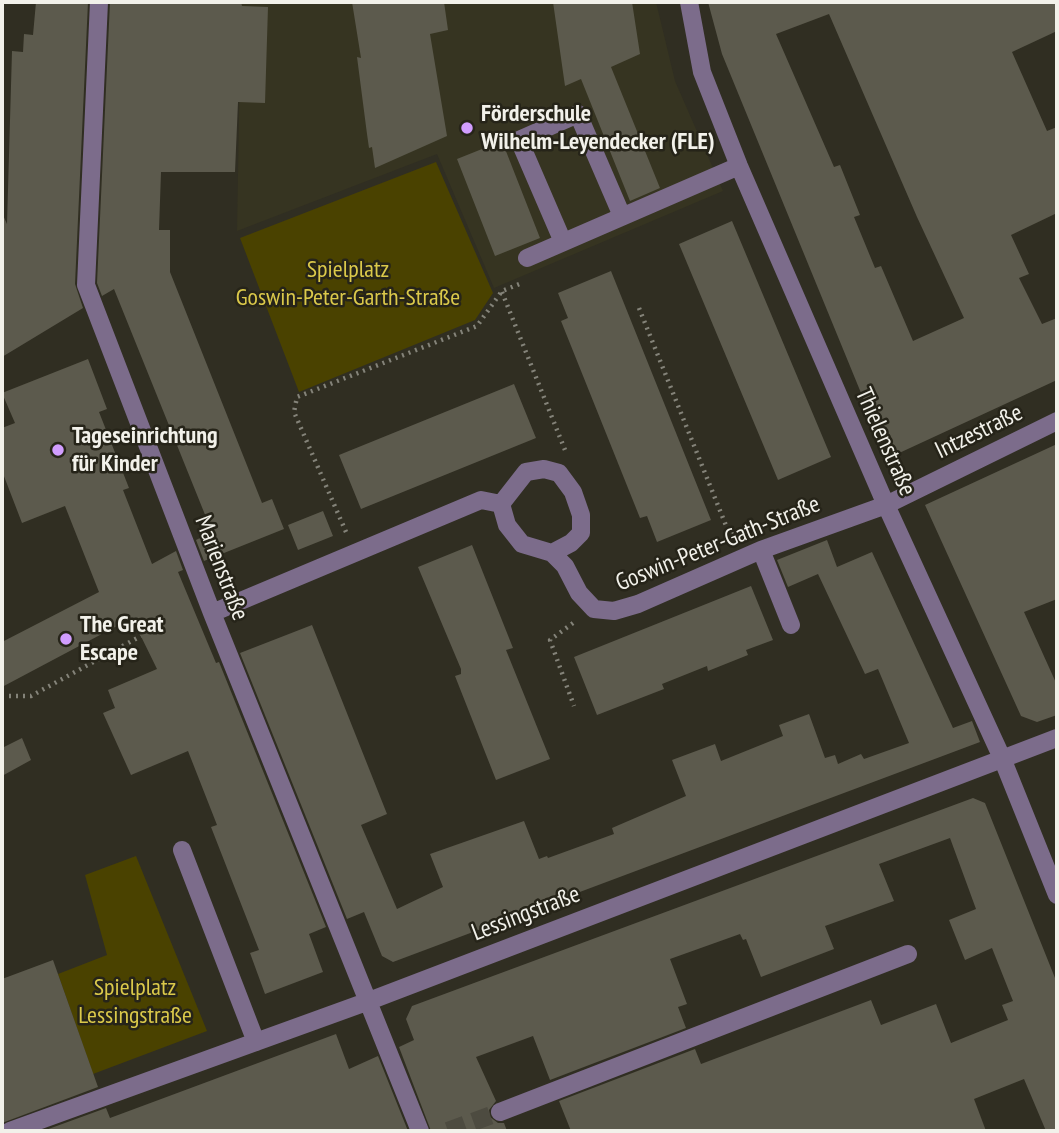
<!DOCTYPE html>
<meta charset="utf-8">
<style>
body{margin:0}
#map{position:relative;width:1059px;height:1133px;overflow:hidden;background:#302e22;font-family:"PT Sans Narrow",sans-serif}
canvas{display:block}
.frame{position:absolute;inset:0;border:4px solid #f2f1ea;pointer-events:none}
</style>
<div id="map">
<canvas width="1059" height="1133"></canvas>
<div class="frame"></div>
</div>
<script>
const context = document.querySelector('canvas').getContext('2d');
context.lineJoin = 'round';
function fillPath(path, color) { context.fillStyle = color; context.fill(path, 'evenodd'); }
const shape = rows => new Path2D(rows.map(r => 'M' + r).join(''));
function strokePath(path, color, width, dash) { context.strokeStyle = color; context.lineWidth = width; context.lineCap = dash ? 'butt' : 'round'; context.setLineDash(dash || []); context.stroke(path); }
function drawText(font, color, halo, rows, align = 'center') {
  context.font = font + ' "PT Sans Narrow",sans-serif'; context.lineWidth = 5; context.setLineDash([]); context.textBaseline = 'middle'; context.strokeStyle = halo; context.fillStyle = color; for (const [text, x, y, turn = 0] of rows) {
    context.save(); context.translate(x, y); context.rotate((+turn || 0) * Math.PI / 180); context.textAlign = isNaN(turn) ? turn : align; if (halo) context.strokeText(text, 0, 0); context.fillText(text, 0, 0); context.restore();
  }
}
fillPath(shape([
 [241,2,656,2,675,81,723,191,494,288,437,154,237,231]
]), '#363421');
fillPath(shape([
 [436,162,493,293,475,320,299,392,240,238],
 [136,856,207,1031,93,1074,58,974,107,955,85,875]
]), '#4a4200');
fillPath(shape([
 [36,2,88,2,75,284,83,308,2,357,2,213,7,224,12,51,23,52,24,34,33,35],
 [110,2,241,2,242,6,268,7,265,103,238,102,235,172,161,172,159,230,170,230,170,272,262,503,272,499,284,529,204,561,196,540,212,532,114,289,102,296,97,283],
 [352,2,444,2,448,30,430,34,447,136,375,168,372,147,369,148,367,134,357,57,361,58],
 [553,2,632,2,640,54,611,67,660,188,630,201,581,79,565,86],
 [708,2,1057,2,1057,31,1012,52,1047,131,1057,127,1057,213,1011,235,1029,274,1019,278,1042,324,1057,318,1057,380,897,454,884,449,722,54],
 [829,14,917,217,964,318,913,341,881,266,875,268,854,217,860,215,840,165,834,167,776,34],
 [502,141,540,238,495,256,457,159],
 [732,221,831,457,778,480,679,244],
 [611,271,711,520,657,542,647,516,640,518,561,321,568,318,558,293],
 [88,359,107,409,99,412,129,488,123,490,152,564,176,551,183,570,178,572,216,663,219,662,326,927,309,934,323,972,265,994,250,953,259,950,211,827,217,825,188,751,131,775,103,713,115,708,108,690,157,669,132,618,2,687,2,642,99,592,65,506,22,523,2,471,2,428,15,423,2,393],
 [514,384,536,438,361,509,339,455],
 [1057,444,1057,599,1024,612,1057,685,1057,715,1037,722,1021,716,925,505],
 [323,511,333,536,298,550,288,525],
 [827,540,837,567,872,552,953,728,972,721,980,742,393,962,382,956,364,912,347,919,240,653,312,625,387,814,361,825,397,909,443,887,430,854,524,821,539,859,547,856,548,858,614,834,612,828,686,796,672,760,715,744,721,761,783,736,779,725,809,714,825,758,835,755,838,764,861,754,864,759,909,743,878,669,865,674,818,574,788,587,777,560],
 [472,545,513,648,506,650,550,759,496,780,455,676,461,674,461,669,418,567],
 [751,586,773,640,746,650,748,655,708,671,707,666,662,684,664,689,597,715,574,657],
 [22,738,31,760,2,776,2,748],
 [973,798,985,803,1057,983,1057,1131,1046,1131,1024,1079,974,1099,986,1131,571,1131,559,1101,695,1049,701,1064,871,1000,881,1025,936,1004,951,1043,1008,1020,1002,1005,1013,1001,992,948,965,960,949,920,976,909,950,838,879,864,894,901,825,926,834,949,761,977,746,939,743,940,740,934,670,959,687,1004,678,1007,686,1028,550,1080,533,1036,476,1057,496,1101,489,1110,490,1117,498,1123,504,1123,507,1131,431,1131,399,1047,414,1040,406,1019,412,1006],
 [53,960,98,1087,2,1123,2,979],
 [336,1034,349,1069,378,1056,408,1131,43,1131,106,1108,110,1118]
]), '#5c5a4d');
strokePath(shape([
 [448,1131,500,1112]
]), '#4d4b40', 18, [18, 9]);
strokePath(shape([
 [502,292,565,450],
 [639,308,729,533,735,533],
 [346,532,294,412,297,397,477,326,502,291,522,283],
 [573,623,550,640,574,706],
 [2,696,31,696,141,636]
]), '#848379', 4.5, [2, 5]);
strokePath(shape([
 [99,2,86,285,212,613,420,1131],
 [689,2,702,72,739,166,886,505,1002,758,1057,895],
 [563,242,519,140,578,114,622,216],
 [527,258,739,166],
 [501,504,526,472,544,469,559,473,573,492,581,515,581,533,571,543,552,553],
 [761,550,791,625],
 [212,613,481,500,501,504,507,525,522,544,552,553,565,566,579,593,594,609,614,611,638,604,761,550,886,505,1057,421],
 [182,850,256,1042],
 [500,1112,908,954],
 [10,1131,369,1001,1057,738]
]), '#7c6c8b', 18);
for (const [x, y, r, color] of [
 [467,128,7,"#d19dfe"],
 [58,450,7,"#d19dfe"],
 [66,639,7,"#d19dfe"]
]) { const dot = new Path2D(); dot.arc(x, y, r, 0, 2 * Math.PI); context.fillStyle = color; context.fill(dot); strokePath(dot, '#262419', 2.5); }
drawText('bold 24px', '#f2f1ea', '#262419', [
 ["Förderschule",481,114],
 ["Wilhelm-Leyendecker (FLE)",481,142],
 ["Tageseinrichtung",72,436],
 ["für Kinder",72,464],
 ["The Great",80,625],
 ["Escape",80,653]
], 'left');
drawText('24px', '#dbc94a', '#262419', [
 ["Spielplatz",348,270],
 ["Goswin-Peter-Garth-Straße",348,298],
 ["Spielplatz",135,988],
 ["Lessingstraße",135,1016]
]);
drawText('24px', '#f2f1ea', '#262419', [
 ["Intzestraße",979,432,-26],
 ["Thielenstraße",885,442,66],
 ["Goswin-Peter-Gath-Straße",718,544,-22],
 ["Marienstraße",221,568,69],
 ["Lessingstraße",526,914,-21]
]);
</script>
